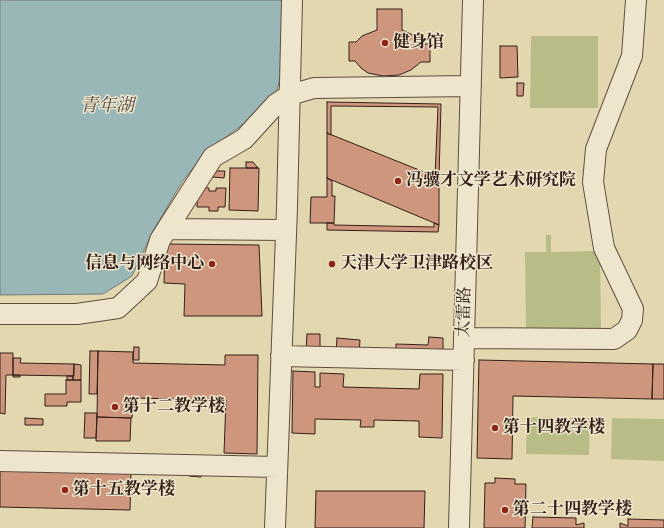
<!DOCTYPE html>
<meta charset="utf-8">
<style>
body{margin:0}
canvas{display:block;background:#e3d7b0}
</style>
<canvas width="664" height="528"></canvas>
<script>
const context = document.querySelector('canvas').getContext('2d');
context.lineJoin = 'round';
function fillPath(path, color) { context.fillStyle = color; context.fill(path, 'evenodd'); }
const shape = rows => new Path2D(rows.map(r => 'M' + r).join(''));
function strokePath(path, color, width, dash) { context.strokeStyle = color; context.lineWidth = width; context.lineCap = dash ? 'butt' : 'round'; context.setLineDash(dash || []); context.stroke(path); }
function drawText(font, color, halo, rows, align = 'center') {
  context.font = font + ' Cardo,"Noto Serif SC",serif'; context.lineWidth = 3; context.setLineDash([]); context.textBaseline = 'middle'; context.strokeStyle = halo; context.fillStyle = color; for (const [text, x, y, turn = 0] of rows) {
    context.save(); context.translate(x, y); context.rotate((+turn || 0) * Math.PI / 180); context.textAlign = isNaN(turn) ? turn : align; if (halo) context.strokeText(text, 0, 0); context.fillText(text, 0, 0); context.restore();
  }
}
fillPath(shape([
 [531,36,598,36,598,108,530,108],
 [546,235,551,235,551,252,600,251,601,328,526,328,525,252,546,252],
 [527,417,590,418,589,455,526,454],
 [612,418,664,419,664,461,611,459]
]), '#b8bd88');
const water = shape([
 [0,0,286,0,284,66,276,93,255,115,206,152,182,182,153,231,132,276,103,294,0,295,0,0]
]);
fillPath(water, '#9ab7b7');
strokePath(water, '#717b78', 1);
const building = shape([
 [377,9,402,9,402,30,413,35,423,44,430,44,430,62,421,62,411,70,399,75,383,76,368,73,361,68,355,61,349,61,349,42,356,42,362,36,377,30,377,9],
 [500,46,517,46,518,77,500,78,500,46],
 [517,83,524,83,523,96,517,96,517,83],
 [327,102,441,104,439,178,435,177,438,107,331,106,331,135,327,133,327,102],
 [327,133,439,178,439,225,327,178,327,133],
 [246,162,253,162,258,168,246,168,246,162],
 [230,168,259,168,258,211,229,210,230,168],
 [213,171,225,171,224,178,213,177,213,171],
 [327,178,332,181,332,196,335,196,334,223,310,223,311,197,327,197,327,178],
 [197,187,209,188,209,191,216,191,216,188,226,188,225,207,218,207,218,211,209,211,209,207,197,207,197,187],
 [327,223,334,223,334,225,434,227,434,223,439,225,438,232,327,230,327,223],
 [165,244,259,245,262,316,184,316,185,284,164,283,165,244],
 [307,334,320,334,320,350,306,350,307,334],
 [429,337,443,338,443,358,396,356,396,344,428,345,429,337],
 [337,338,360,340,359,354,336,353,337,338],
 [134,347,139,347,139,360,133,360,134,347],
 [90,351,98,351,97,394,89,394,90,351],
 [98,351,133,352,133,363,225,365,225,355,258,355,257,454,224,453,226,400,133,398,132,418,97,417,98,351],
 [0,353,13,353,13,375,6,375,5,414,0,413,0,353],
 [13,358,21,358,20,363,74,364,74,376,13,375,13,358],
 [479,360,653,364,652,399,513,396,512,459,477,458,479,360],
 [74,364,81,365,81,380,73,380,74,364],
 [653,364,664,364,664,399,652,399,653,364],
 [293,371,315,372,315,387,320,387,320,373,344,374,343,387,419,389,420,374,443,374,442,438,419,437,419,421,374,420,374,427,360,427,361,420,315,419,315,434,292,433,293,371],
 [13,375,20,375,20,377,13,377,13,375],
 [67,376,73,376,73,380,67,380,67,376],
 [66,380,81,380,81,402,67,402,67,406,45,406,45,394,66,394,66,380],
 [85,413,97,413,96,438,84,438,85,413],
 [97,417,131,418,130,441,96,441,97,417],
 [25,418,43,419,43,425,25,425,25,418],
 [0,470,131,473,130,510,0,507,0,470],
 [189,470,201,471,201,477,189,476,189,470],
 [495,478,515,479,515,484,526,484,525,528,484,528,485,483,495,483,495,478],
 [316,491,425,491,424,528,315,528,316,491],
 [533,517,576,518,576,525,584,523,584,528,532,528,533,517],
 [628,519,664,520,664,528,620,528,620,523,628,526,628,519]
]);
fillPath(building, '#cf967e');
strokePath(building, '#342019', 1);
const minor = shape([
 [167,229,286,230],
 [0,314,77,314,118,308,147,281,160,240,213,157,244,139,276,104,290,95,314,88,471,86],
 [464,338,614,339,627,330,632,320,633,309,604,248,593,182,596,149,632,56,636,0],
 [281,356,464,360],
 [0,461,277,467],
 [275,528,287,208,292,0],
 [459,528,473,0]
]);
strokePath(minor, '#604e3f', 22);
strokePath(minor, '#ede5cc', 20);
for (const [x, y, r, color] of [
 [385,43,4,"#8f2418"],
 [398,181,4,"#8f2418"],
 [212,264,4,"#8f2418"],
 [332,264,4,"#8f2418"],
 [115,407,4,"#8f2418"],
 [495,428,4,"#8f2418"],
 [65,490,4,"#8f2418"],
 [505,510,4,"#8f2418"]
]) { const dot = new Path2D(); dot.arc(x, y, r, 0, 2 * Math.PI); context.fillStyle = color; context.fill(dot); strokePath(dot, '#ede5cc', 1.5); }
drawText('bold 17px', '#342019', '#ede5cc', [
 ["健身馆",393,43],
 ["冯骥才文学艺术研究院",406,181],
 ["信息与网络中心",204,264,"right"],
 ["天津大学卫津路校区",340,264],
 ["第十二教学楼",123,407],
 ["第十四教学楼",503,428],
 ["第十五教学楼",73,490],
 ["第二十四教学楼",513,510]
], 'left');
drawText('17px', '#342019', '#ede5cc', [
 ["太雷路",465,312,-88]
]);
drawText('italic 18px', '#534d48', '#ede5cc', [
 ["青年湖",107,107]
]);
</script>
